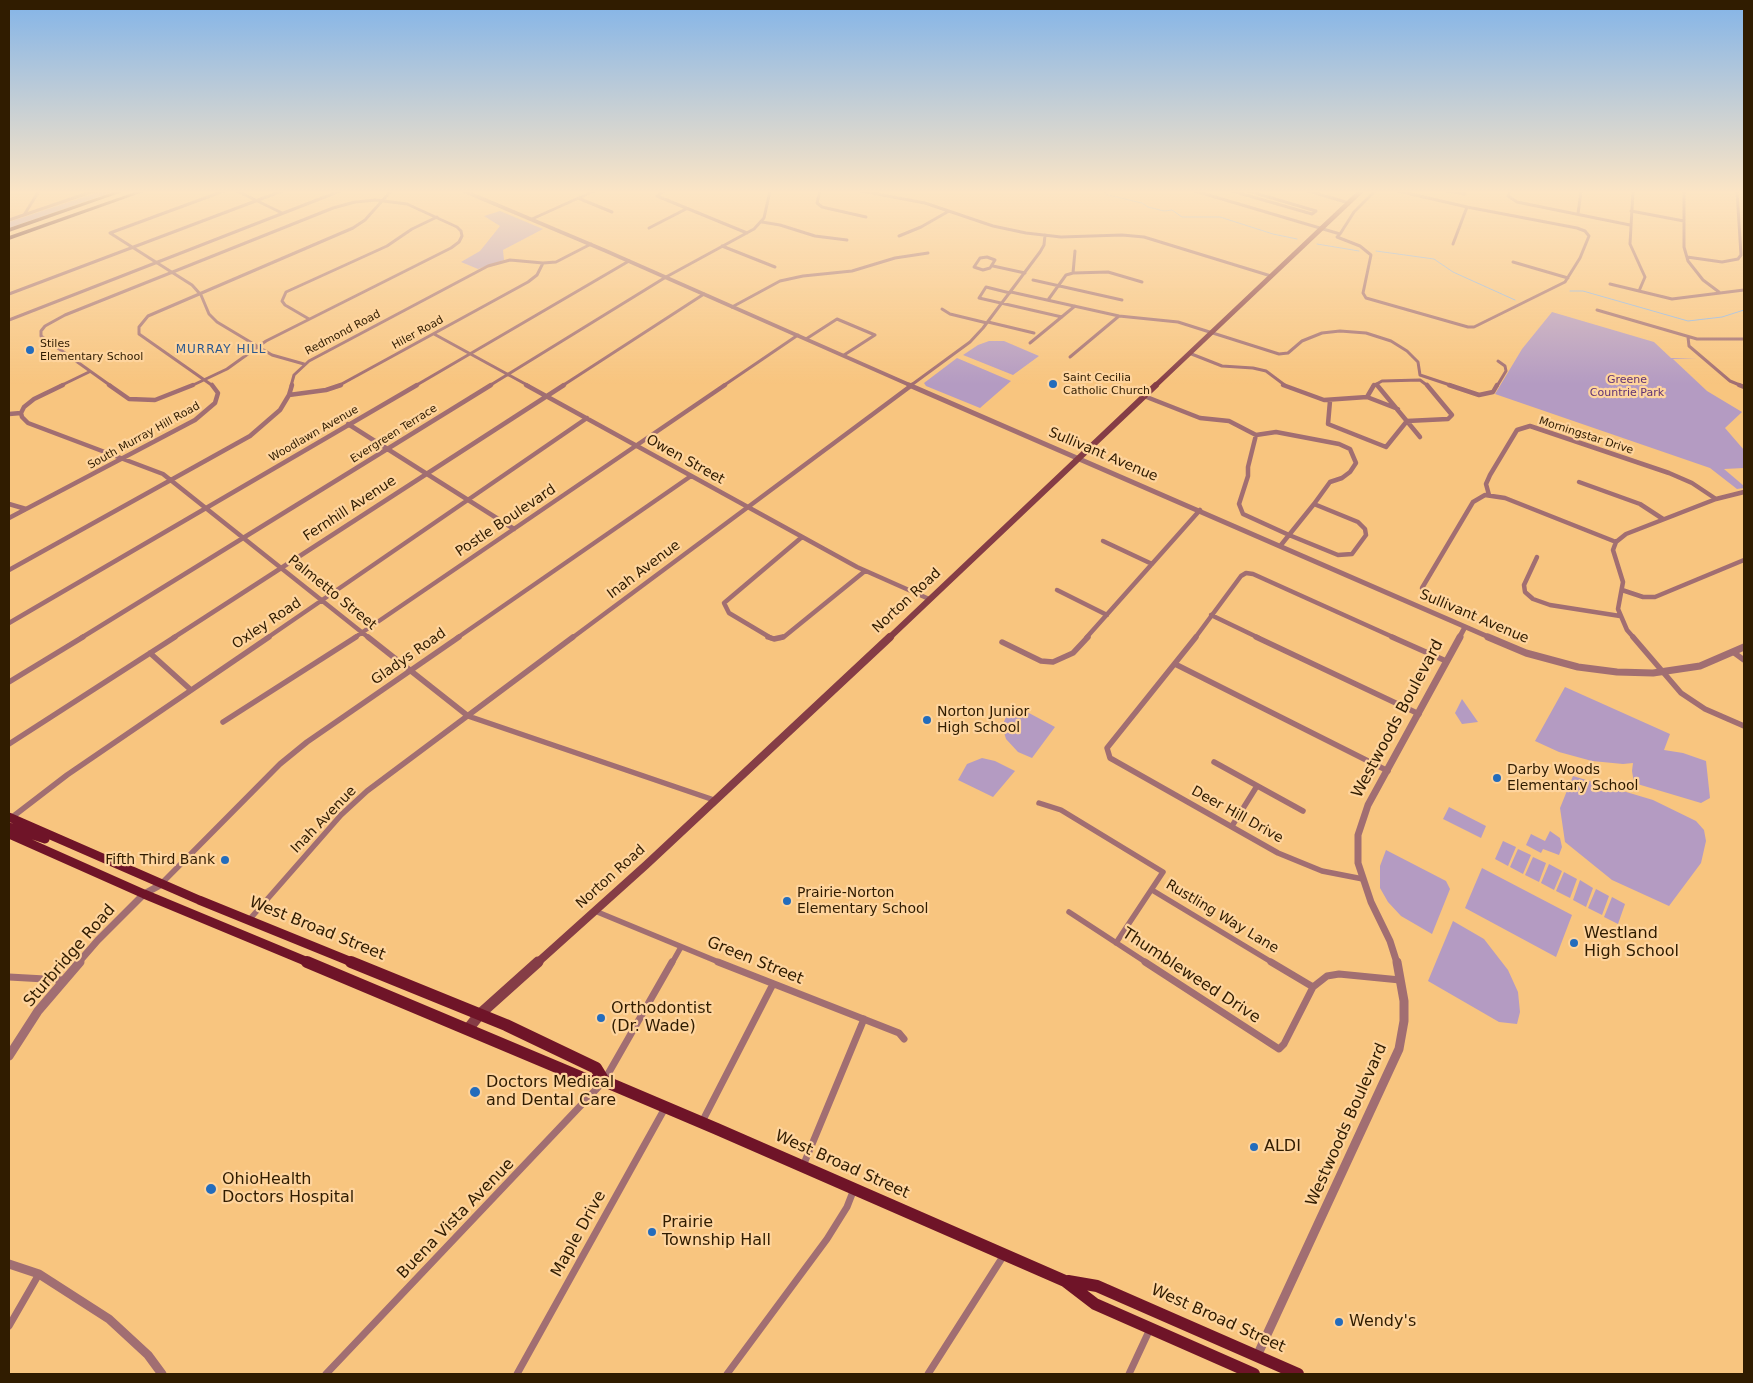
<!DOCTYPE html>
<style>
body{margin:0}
#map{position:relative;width:1753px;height:1383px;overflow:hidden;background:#f8c57f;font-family:"DejaVu Sans",sans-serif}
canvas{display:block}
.frame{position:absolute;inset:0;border:10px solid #301c00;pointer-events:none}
</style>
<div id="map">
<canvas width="1753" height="1383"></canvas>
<div class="frame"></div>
</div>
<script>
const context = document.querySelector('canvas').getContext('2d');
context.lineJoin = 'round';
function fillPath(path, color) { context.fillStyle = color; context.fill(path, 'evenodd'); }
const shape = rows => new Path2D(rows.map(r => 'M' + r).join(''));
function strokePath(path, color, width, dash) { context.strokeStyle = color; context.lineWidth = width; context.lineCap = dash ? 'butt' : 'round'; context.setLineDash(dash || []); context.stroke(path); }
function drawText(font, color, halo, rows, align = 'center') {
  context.font = font + ' "DejaVu Sans",sans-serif'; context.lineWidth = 4.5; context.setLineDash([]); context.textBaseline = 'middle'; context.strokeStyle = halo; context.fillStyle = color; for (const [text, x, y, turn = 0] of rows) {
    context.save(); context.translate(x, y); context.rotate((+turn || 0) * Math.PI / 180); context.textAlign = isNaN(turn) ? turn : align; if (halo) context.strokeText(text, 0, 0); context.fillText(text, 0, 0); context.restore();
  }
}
fillPath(shape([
 [101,191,116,191,9,228,9,222],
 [500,211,543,229,503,250,504,260,478,269,461,262,480,251,500,226,484,216],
 [1552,312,1654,342,1671,358,1697,358,1673,359,1707,391,1742,412,1725,428,1744,450,1744,468,1724,469,1744,486,1744,488,1737,489,1710,468,1495,394,1522,349],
 [989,341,1004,341,1039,356,1013,375,963,355,978,345],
 [957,358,1011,381,980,408,926,386,924,383],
 [1565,687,1670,734,1664,750,1683,753,1706,761,1710,798,1701,803,1634,783,1632,771,1633,763,1623,764,1592,761,1559,752,1535,741],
 [1462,699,1478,722,1462,724,1455,713],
 [1016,706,1055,727,1032,758,1018,752,1006,739,1002,726,1007,715],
 [982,758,995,761,1015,771,993,797,958,780,967,764],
 [1573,776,1653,800,1696,821,1704,830,1706,841,1701,863,1669,906,1612,880,1565,842,1560,808],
 [1449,807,1486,826,1481,838,1443,819],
 [1550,831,1560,838,1562,847,1559,855,1543,849,1541,853,1526,845,1531,834,1545,841],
 [1503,841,1516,847,1508,866,1495,859],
 [1518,849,1531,855,1523,874,1510,867],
 [1386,850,1446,881,1450,889,1432,934,1401,916,1388,902,1380,888,1380,866],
 [1533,857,1546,863,1539,882,1525,875],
 [1549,864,1562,871,1554,890,1541,883],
 [1482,868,1572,915,1556,957,1465,908],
 [1564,872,1577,879,1570,898,1556,891],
 [1580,880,1593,888,1586,907,1573,900],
 [1596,889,1609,896,1602,915,1588,908],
 [1612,897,1625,904,1618,924,1604,917],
 [1453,921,1484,939,1508,970,1518,992,1520,1012,1517,1024,1499,1022,1428,981]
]), '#b49bc2');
strokePath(shape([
 [1103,191,1108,195,1142,203,1148,207,1164,211,1172,210,1182,217,1220,217,1273,234,1297,239],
 [1317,244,1359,251],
 [1376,251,1434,259,1453,272,1515,300],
 [1570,291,1583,291,1688,321,1722,317,1744,310]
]), '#8cb5e8', 1);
strokePath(shape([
 [224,191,110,233,192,285,201,295,209,314,217,322,272,355,304,364],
 [237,191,282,213],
 [664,191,657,196,747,233],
 [820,191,817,203,822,207,866,217],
 [861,191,925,203,993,226,1026,233,1061,237,1122,235,1144,237,1271,276],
 [1195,191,1340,234],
 [1232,191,1312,214,1316,211,1248,191],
 [1308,191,1349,203],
 [1447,191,1465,194],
 [1510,191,1508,196,1517,202,1630,225],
 [1633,191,1630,244,1645,277,1639,291],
 [1684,191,1684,247,1688,261,1703,280,1719,292],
 [578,198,612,212],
 [1631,211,1684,221],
 [1578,214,1581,191],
 [24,215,39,191],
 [532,219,594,191],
 [9,220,94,191],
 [762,222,780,225,815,236,847,240],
 [649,228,686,209],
 [1340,234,1337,237,1360,246,1371,255,1363,293,1366,298,1468,327,1474,327,1565,282,1580,258,1589,236,1585,231,1577,228,1467,207,1398,191],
 [1340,234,1354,212,1375,191],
 [899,236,921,227,949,211],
 [1453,244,1467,207],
 [722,246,775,267],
 [987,257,995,260,990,268,983,270,974,267,980,258,987,257],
 [1687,257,1722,262,1738,259,1741,255,1737,191],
 [1513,262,1568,278],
 [993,266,1025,273],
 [1073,273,1075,251],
 [1033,280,1122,300],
 [1610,284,1672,299,1744,290],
 [1011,292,1119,316,1178,322,1279,354,1288,353,1302,341,1322,333,1340,331,1366,333,1391,341,1407,351,1418,362,1420,375,1453,386],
 [1010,293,986,287,979,298,1062,317],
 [9,294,282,191],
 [1048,300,1066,275,1073,273,1108,272,1142,282],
 [732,307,780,281,803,276,852,271,895,258,928,253],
 [942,309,950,314,987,323],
 [1597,310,1697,339,1744,339],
 [309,319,285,305,282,301,286,292,387,246,412,229,437,217],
 [9,320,340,191],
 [988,322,1034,333],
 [434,334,529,386],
 [1688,337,1689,346,1730,381,1742,386],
 [806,339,837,319,875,335],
 [1030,343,1075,306],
 [1189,353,1222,366,1253,368,1266,371,1286,386],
 [844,355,875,335],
 [1070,357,1119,316],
 [1376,384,1378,386],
 [60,386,89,372],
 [111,386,41,336,41,331,45,326,65,315,333,208,355,202,376,200,407,204,457,227,461,231,462,236,459,242,451,248,266,341,227,369,191,386],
 [213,386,139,334,139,327,148,316,353,228,365,220,391,191],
 [291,386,294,375,309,361,488,266,510,260,543,263,556,262,591,244],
 [338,386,528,282,537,275,543,263],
 [415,386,629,261],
 [489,386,666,277,754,229,764,218,770,191],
 [562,386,704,294],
 [723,386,798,335],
 [910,386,970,342,983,328,1040,252,1044,245,1045,235],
 [1373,386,1382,381,1420,380,1428,386],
 [1497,386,1506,371,1505,366,1498,361]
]), '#a16e72', 3);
strokePath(shape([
 [63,385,34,399,24,407,21,413,22,417,28,423,163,474,369,638],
 [109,385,129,399,155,400,193,385],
 [526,385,857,567,929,599],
 [1283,385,1324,400,1367,397,1398,409],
 [1377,385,1420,437],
 [1449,385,1479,395,1493,392,1497,385],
 [1739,385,1744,387],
 [289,395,326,390,341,385],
 [1144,396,1200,418,1229,421,1256,435],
 [1367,397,1374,385],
 [1330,401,1328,424,1386,447,1407,421],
 [9,414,21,413],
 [1407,421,1448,419,1452,415,1427,385],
 [348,424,514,529],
 [1579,482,1640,504,1663,519],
 [1489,495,1486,484,1490,475,1517,430,1530,426,1669,473,1692,483,1716,499],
 [9,504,26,509],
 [9,518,195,420,215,403,218,393,212,385],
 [1289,535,1338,555,1352,554,1366,535,1365,529,1358,522,1314,504],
 [1289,535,1243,514,1239,504,1248,476,1248,467,1256,435,1276,432,1339,444,1350,449,1356,463,1350,472,1342,478,1330,482,1314,504],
 [1289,535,1314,504],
 [1103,541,1152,564],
 [1281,545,1289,535],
 [1537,557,1524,585,1525,592,1533,599,1550,605,1620,616],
 [9,570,250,436,280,410,289,395,292,385],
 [1422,588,1473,502,1485,495,1505,498,1616,542],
 [1057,590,1107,615],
 [1622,590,1643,597,1655,597,1744,560],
 [1211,615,1259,638],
 [9,623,417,385],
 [81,638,491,385],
 [173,638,564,385],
 [267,638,587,418],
 [354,638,725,385],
 [457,638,691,476],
 [572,638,912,385],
 [771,638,729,613,724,603,802,537],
 [780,638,785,636,865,571],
 [1086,638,1200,510],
 [1195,638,1241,576,1246,573,1253,574,1395,638],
 [1634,638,1627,630,1618,609,1623,582,1613,550,1616,542,1626,534,1716,499,1744,492]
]), '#a16e72', 4.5);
strokePath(shape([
 [368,637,468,716,714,800],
 [768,637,774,639,783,637],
 [1196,637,1107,748,1110,758,1278,853,1322,871,1363,879],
 [1256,637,1419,714],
 [1392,637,1446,661],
 [1633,637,1681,693,1705,709,1744,726],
 [1002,642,1041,661,1053,662,1073,653,1088,637],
 [1733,652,1744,660],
 [150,653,191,690],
 [1175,664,1388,771],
 [9,682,83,637],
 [223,722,356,637],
 [9,744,175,637],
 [1214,762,1303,811],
 [1039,803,1061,810,1163,872,1116,943],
 [11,818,67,775,269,637],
 [1232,826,1257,786],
 [162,883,280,764,307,742,459,637],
 [1152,890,1273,963],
 [595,911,721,963],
 [1069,912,1147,963],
 [249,920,341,815,367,791,573,637],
 [672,963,681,947]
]), '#a16e72', 5.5);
strokePath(shape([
 [718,962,899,1033,904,1039],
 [1145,962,1279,1049,1284,1044,1313,987,1327,976,1339,974,1400,980],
 [1271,962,1313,987],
 [9,977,63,980],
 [702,1122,773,984],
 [803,1166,864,1019],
 [9,1326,39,1274],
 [326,1374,604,1081,672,962],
 [517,1374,665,1108],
 [727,1374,827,1239,847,1207,854,1189],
 [928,1374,1004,1255],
 [1129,1374,1150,1329]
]), '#a16e72', 7);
strokePath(shape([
 [464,191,606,251,912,386]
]), '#a16e72', 4);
strokePath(shape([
 [909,385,1491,638],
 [1459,638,1465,627]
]), '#a16e72', 5);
strokePath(shape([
 [1488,637,1526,653,1578,667,1617,672,1653,673,1700,666,1744,647],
 [78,963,98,940,144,894,162,884],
 [1397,963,1390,941,1371,902,1358,863,1358,835,1368,805,1460,637]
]), '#a16e72', 7);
strokePath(shape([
 [9,1056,38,1011,80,962],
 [9,1264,39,1274,109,1319,148,1355,162,1374],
 [1257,1356,1399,1049,1404,1021,1404,1001,1397,962]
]), '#a16e72', 9);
strokePath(shape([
 [1155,386,1361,191]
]), '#853d46', 5);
strokePath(shape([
 [889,638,1156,385]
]), '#853d46', 6);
strokePath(shape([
 [537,963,646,865,890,637]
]), '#853d46', 8);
strokePath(shape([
 [468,1029,480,1014,538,962]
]), '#853d46', 11);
strokePath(shape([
 [9,817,199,900,354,963],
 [9,827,45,839],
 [9,834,144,894,310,963]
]), '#6f1428', 9);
strokePath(shape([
 [307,962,590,1081,604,1081,717,1129,1065,1281,1095,1304,1254,1374],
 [351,962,506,1025,596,1068,604,1081],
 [1068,1281,1097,1286,1298,1374]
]), '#6f1428', 12);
fillPath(shape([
 [117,191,125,191,9,232,9,228,117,191],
 [138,191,146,191,9,240,9,236,138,191]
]), '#480e19');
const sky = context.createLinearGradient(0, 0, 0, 384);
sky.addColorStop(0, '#83b4e8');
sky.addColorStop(0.5, '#fce5c5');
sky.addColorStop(1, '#fce5c500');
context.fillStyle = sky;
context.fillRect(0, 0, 1753, 384);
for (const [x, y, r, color] of [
 [30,350,5,"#236cbc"],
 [1053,384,5,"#236cbc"],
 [927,720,5,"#236cbc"],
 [1497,778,5,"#236cbc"],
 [225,860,5,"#236cbc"],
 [787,901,5,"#236cbc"],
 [1574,943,5,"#236cbc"],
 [601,1018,5,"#236cbc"],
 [475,1092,6,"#236cbc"],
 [1254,1147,5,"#236cbc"],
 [211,1189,6,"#236cbc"],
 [652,1232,5,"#236cbc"],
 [1339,1322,5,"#236cbc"]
]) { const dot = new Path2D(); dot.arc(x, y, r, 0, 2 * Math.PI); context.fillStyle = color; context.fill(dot); strokePath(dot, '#fed49d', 2); }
drawText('11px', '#301c00', '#fed49d', [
 ["Redmond Road",343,333,-28],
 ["Hiler Road",418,333,-29],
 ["Woodlawn Avenue",314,434,-30],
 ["Evergreen Terrace",394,434,-32],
 ["South Murray Hill Road",144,436,-29],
 ["Morningstar Drive",1586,436,18]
]);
drawText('11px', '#301c00', '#fed49d', [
 ["Stiles",40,344],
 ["Elementary School",40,357],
 ["Saint Cecilia",1063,378],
 ["Catholic Church",1063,391]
], 'left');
drawText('11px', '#5f3274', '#fed49d', [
 ["Greene",1627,380],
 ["Countrie Park",1627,393]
]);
context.letterSpacing = '1px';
drawText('12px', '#2c598e', '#fed49d', [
 ["MURRAY HILL",221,350]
]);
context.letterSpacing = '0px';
drawText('14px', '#301c00', '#fed49d', [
 ["Sullivant Avenue",1103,455,23],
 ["Owen Street",685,460,29],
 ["Fernhill Avenue",350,509,-33],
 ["Postle Boulevard",506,521,-34],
 ["Inah Avenue",644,570,-37],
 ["Palmetto Street",332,593,39],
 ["Norton Road",907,601,-43],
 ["Sullivant Avenue",1474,617,23],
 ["Oxley Road",267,624,-34],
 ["Gladys Road",409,657,-35],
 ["Deer Hill Drive",1237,815,29],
 ["Inah Avenue",324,820,-46],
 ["Norton Road",611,877,-42],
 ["Rustling Way Lane",1222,917,31]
]);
drawText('14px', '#301c00', '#fed49d', [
 ["Norton Junior",937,712],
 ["High School",937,728],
 ["Darby Woods",1507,770],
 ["Elementary School",1507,786],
 ["Fifth Third Bank",215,860,"right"],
 ["Prairie-Norton",797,893],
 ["Elementary School",797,909]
], 'left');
drawText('16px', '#301c00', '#fed49d', [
 ["Westwoods Boulevard",1398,719,-62],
 ["West Broad Street",317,929,22],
 ["Sturbridge Road",70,956,-49],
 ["Green Street",755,961,22],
 ["Thumbleweed Drive",1191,976,33],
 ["Westwoods Boulevard",1347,1125,-66],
 ["West Broad Street",842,1165,24],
 ["Buena Vista Avenue",456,1219,-46],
 ["Maple Drive",579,1234,-61],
 ["West Broad Street",1218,1319,24]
]);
drawText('16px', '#301c00', '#fed49d', [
 ["Westland",1584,934],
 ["High School",1584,952],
 ["Orthodontist",611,1009],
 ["(Dr. Wade)",611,1027],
 ["Doctors Medical",486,1083],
 ["and Dental Care",486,1101],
 ["ALDI",1264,1147],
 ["OhioHealth",222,1180],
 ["Doctors Hospital",222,1198],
 ["Prairie",662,1223],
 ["Township Hall",662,1241],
 ["Wendy's",1349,1322]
], 'left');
</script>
